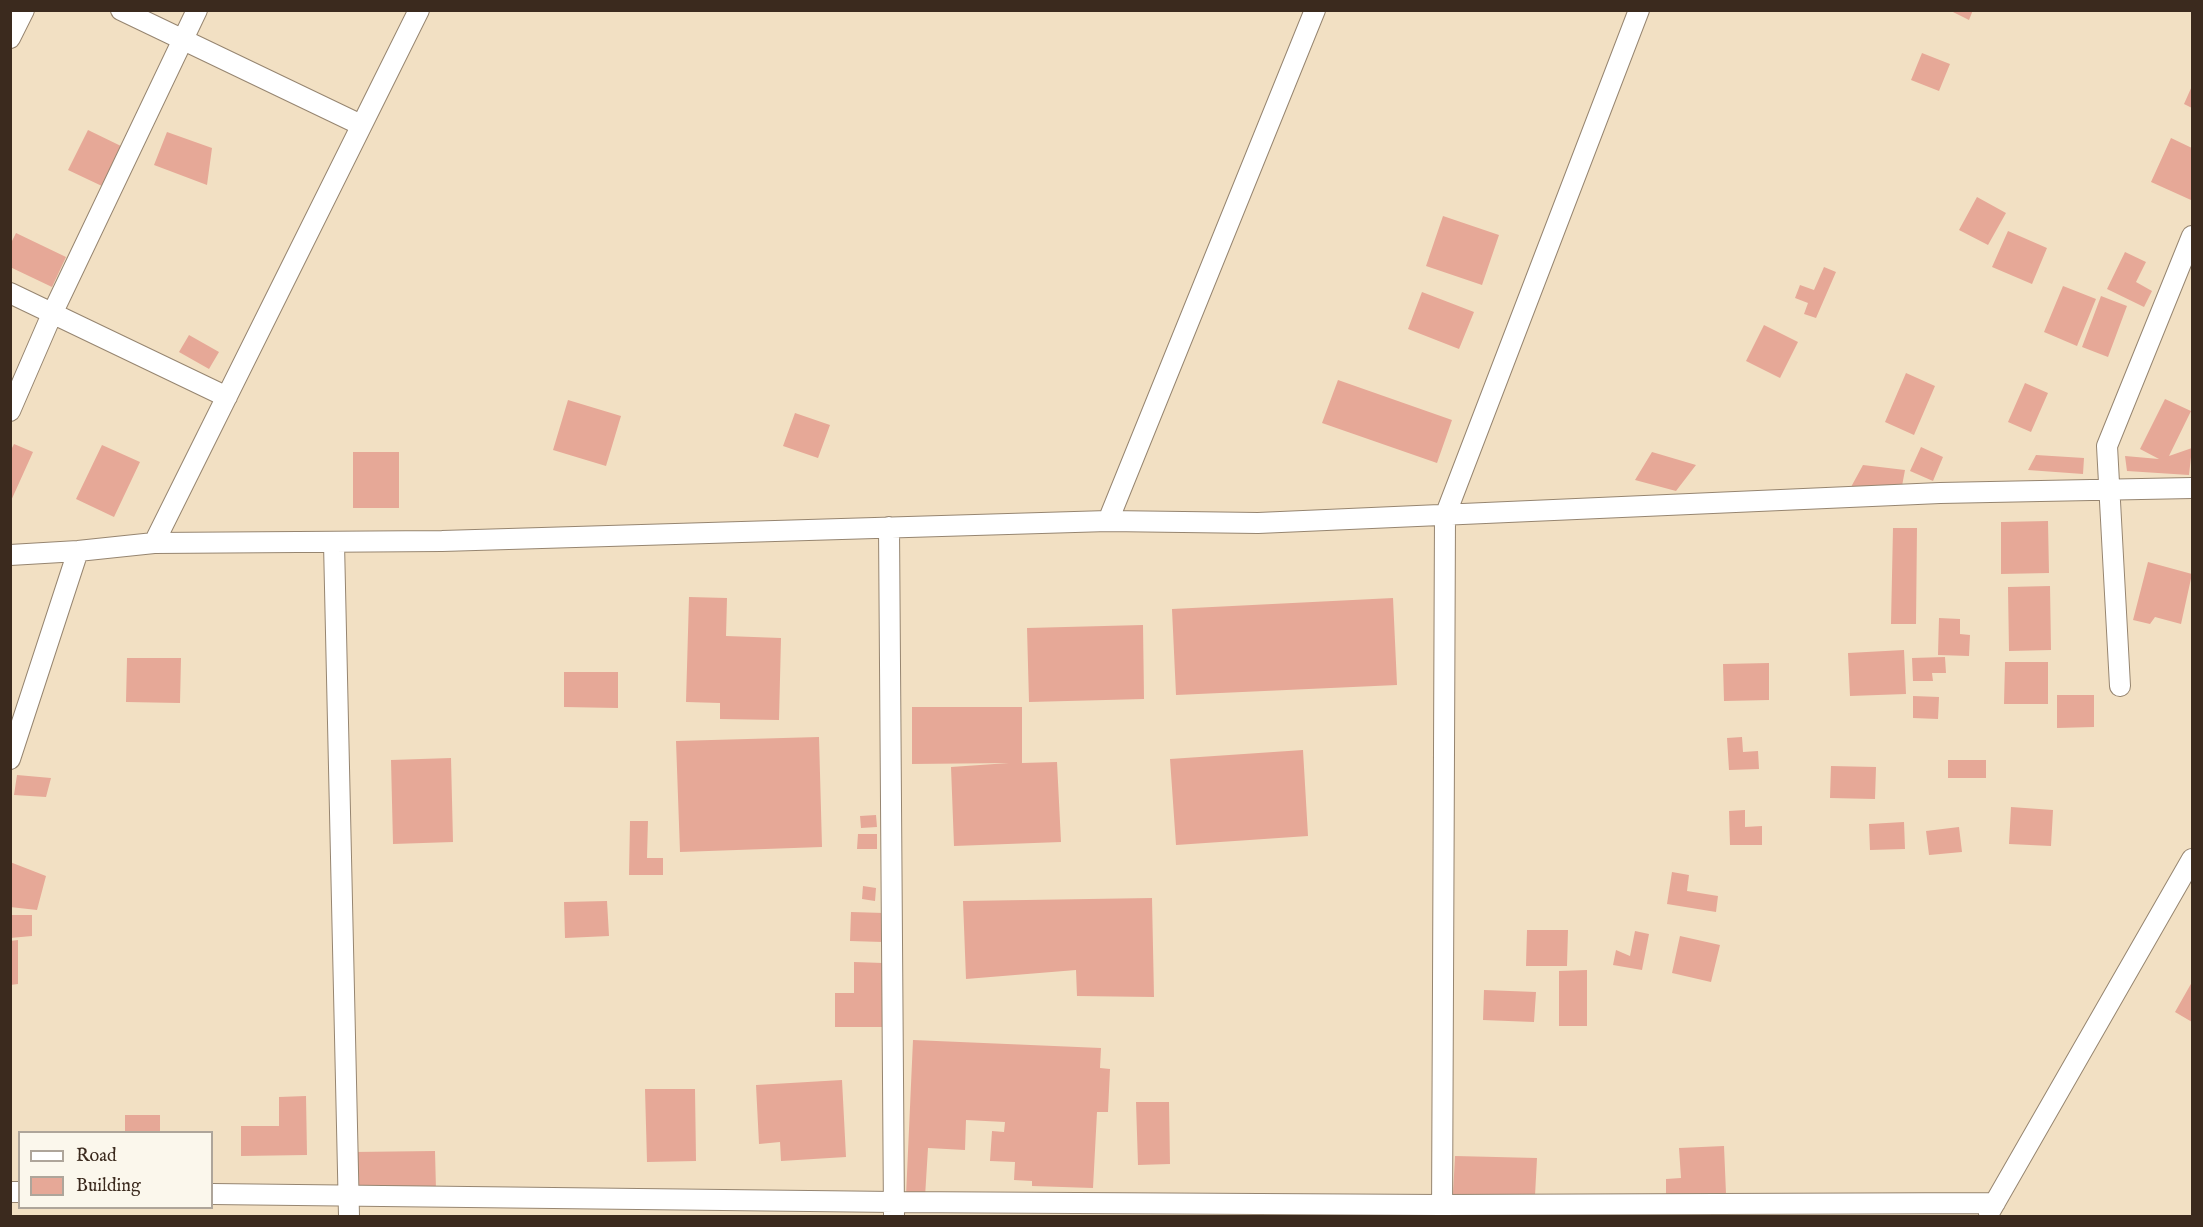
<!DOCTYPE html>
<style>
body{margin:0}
#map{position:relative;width:2203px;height:1227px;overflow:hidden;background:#f2e0c3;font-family:"IM FELL English",serif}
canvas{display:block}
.frame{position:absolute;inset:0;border:12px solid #3b2a1e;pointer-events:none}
.legend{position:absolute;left:18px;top:1131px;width:195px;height:78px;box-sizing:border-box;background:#fbf7ec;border:2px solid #aea59a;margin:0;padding:8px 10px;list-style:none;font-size:18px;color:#3b2a1e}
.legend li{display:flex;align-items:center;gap:12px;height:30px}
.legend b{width:30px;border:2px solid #aea59a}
</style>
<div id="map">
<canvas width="2203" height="1227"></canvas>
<div class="frame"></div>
<ul class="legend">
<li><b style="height:8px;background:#fff"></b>Road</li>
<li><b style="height:16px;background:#e6a897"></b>Building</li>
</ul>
</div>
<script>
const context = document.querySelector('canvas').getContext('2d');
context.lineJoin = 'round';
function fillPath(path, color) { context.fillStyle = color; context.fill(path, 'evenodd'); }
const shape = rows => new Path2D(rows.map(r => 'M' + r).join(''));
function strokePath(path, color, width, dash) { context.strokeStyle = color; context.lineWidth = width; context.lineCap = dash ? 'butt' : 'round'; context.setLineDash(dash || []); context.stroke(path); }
fillPath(shape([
 [1949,10,1973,10,1969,20],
 [1922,53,1950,64,1939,91,1911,80],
 [2192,86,2192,108,2184,104],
 [88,130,123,147,104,187,68,170],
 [167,132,212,148,207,185,154,165],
 [2171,138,2192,148,2192,196,2191,200,2151,182],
 [1977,197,2006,213,1988,245,1959,230],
 [1443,216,1499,235,1482,285,1426,266],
 [2008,231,2047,248,2032,284,1992,267],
 [16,233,66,257,52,287,10,267,10,245],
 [2125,252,2146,262,2136,282,2152,291,2144,307,2107,289],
 [1824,267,1836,272,1816,318,1804,314,1808,303,1795,298,1800,285,1814,290],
 [2063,286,2096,299,2077,346,2044,332],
 [1422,292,1474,312,1459,349,1408,329],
 [2101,296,2127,306,2108,357,2082,347],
 [1764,325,1798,342,1780,378,1746,361],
 [189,335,219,352,209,369,179,352],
 [1906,373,1935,386,1914,435,1885,422],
 [1338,380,1452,420,1437,463,1322,423],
 [2025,383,2048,393,2031,432,2008,422],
 [2165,399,2191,411,2169,456,2192,448,2189,475,2127,471,2125,456,2159,459,2140,449],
 [568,400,621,416,606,466,553,450],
 [795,413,830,425,818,458,783,446],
 [14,444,33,452,10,503,10,452],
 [102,445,140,462,114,517,76,499],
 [1921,447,1943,457,1933,481,1910,471],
 [353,452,399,452,399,508,353,508],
 [1652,452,1696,465,1676,491,1635,480],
 [2036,455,2084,458,2083,474,2028,470],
 [1863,465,1905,470,1902,486,1851,487],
 [2048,521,2049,573,2001,574,2001,522],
 [1893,528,1917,528,1916,624,1891,624],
 [2148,562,2192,574,2181,624,2155,617,2150,624,2133,620],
 [2050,586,2051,650,2009,651,2008,587],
 [689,597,727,598,726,636,781,638,779,720,720,719,720,703,686,702],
 [1393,598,1397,685,1176,695,1172,609],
 [1939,618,1960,619,1960,634,1970,635,1969,656,1938,655],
 [1143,625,1144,699,1029,702,1027,628],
 [1904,650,1906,694,1850,696,1848,653],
 [1945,657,1946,673,1932,673,1933,681,1913,681,1912,658],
 [127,658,181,658,180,703,126,702],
 [2005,662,2048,662,2048,704,2004,704],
 [1769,663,1769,700,1724,701,1723,664],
 [564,672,618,672,618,708,564,707],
 [2057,695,2094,695,2094,727,2057,728],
 [1913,696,1939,697,1938,719,1913,718],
 [912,707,1022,707,1022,763,1057,762,1061,842,954,846,951,767,1009,763,912,764],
 [819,737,822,847,680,852,676,741],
 [1742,737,1743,752,1758,751,1759,769,1729,770,1727,738],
 [1303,750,1308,836,1176,845,1170,759],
 [451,758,453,842,393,844,391,760],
 [1948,760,1986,760,1986,778,1948,778],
 [1831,766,1876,767,1875,799,1830,798],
 [17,775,51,778,46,797,14,795],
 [2011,807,2053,810,2051,846,2009,844],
 [1745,810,1745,827,1762,826,1762,845,1730,845,1729,811],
 [876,815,877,827,861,828,860,816],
 [630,821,648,821,647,858,663,858,663,875,629,875],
 [1904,822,1905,849,1870,850,1869,824],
 [1959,827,1962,852,1929,855,1926,831],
 [858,834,877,834,877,849,857,849],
 [10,862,46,876,37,910,10,907],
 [1672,872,1689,875,1687,891,1718,896,1716,912,1667,904],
 [863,886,876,888,875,901,862,899],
 [1152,898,1154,997,1077,996,1076,970,966,979,963,901],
 [607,901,609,936,565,938,564,902],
 [851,912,884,913,883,942,850,941],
 [10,915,32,915,32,936,10,938],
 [1527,930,1568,930,1567,966,1526,966],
 [1635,931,1649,934,1642,970,1613,965,1616,950,1630,956],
 [1680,936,1720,945,1711,982,1672,973],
 [18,940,18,984,10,985,10,941],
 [854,962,883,963,882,1027,835,1027,835,993,854,993],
 [1587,970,1587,1026,1559,1026,1559,971],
 [2192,982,2192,1022,2175,1012],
 [1484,990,1536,992,1534,1022,1483,1020],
 [913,1040,1101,1048,1100,1068,1110,1069,1108,1112,1097,1112,1093,1188,1032,1186,1032,1181,1014,1180,1015,1162,990,1161,992,1131,1004,1132,1005,1122,966,1120,965,1150,928,1148,925,1197,906,1196],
 [842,1080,846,1157,781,1161,780,1142,759,1144,756,1085],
 [645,1089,695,1089,696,1161,647,1162],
 [306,1096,307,1155,241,1156,241,1126,279,1126,279,1097],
 [1136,1102,1169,1102,1170,1164,1138,1165],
 [125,1115,160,1115,160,1132,125,1132],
 [1724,1146,1726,1194,1666,1196,1666,1179,1681,1178,1679,1148],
 [435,1151,436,1190,354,1191,353,1152],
 [1455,1156,1537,1158,1535,1196,1453,1194]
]), '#e6a897');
const minor = shape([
 [121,10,361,125],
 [10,38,24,10],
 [10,293,227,397],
 [10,411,52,314,197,10],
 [1108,521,1315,10],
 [889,527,894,1216],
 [154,543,419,10],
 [334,543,349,1216],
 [10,555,78,551,154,543,442,541,1108,521,1258,523,1940,493,2192,488],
 [2120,686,2107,446,2192,236],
 [10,759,78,551],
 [10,1192,20,1192],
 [212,1194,894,1202,1441,1205,1995,1203],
 [1989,1213,2192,859],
 [1442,1216,1445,516,1639,10]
]);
strokePath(minor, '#968570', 22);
strokePath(minor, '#fff', 20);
</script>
